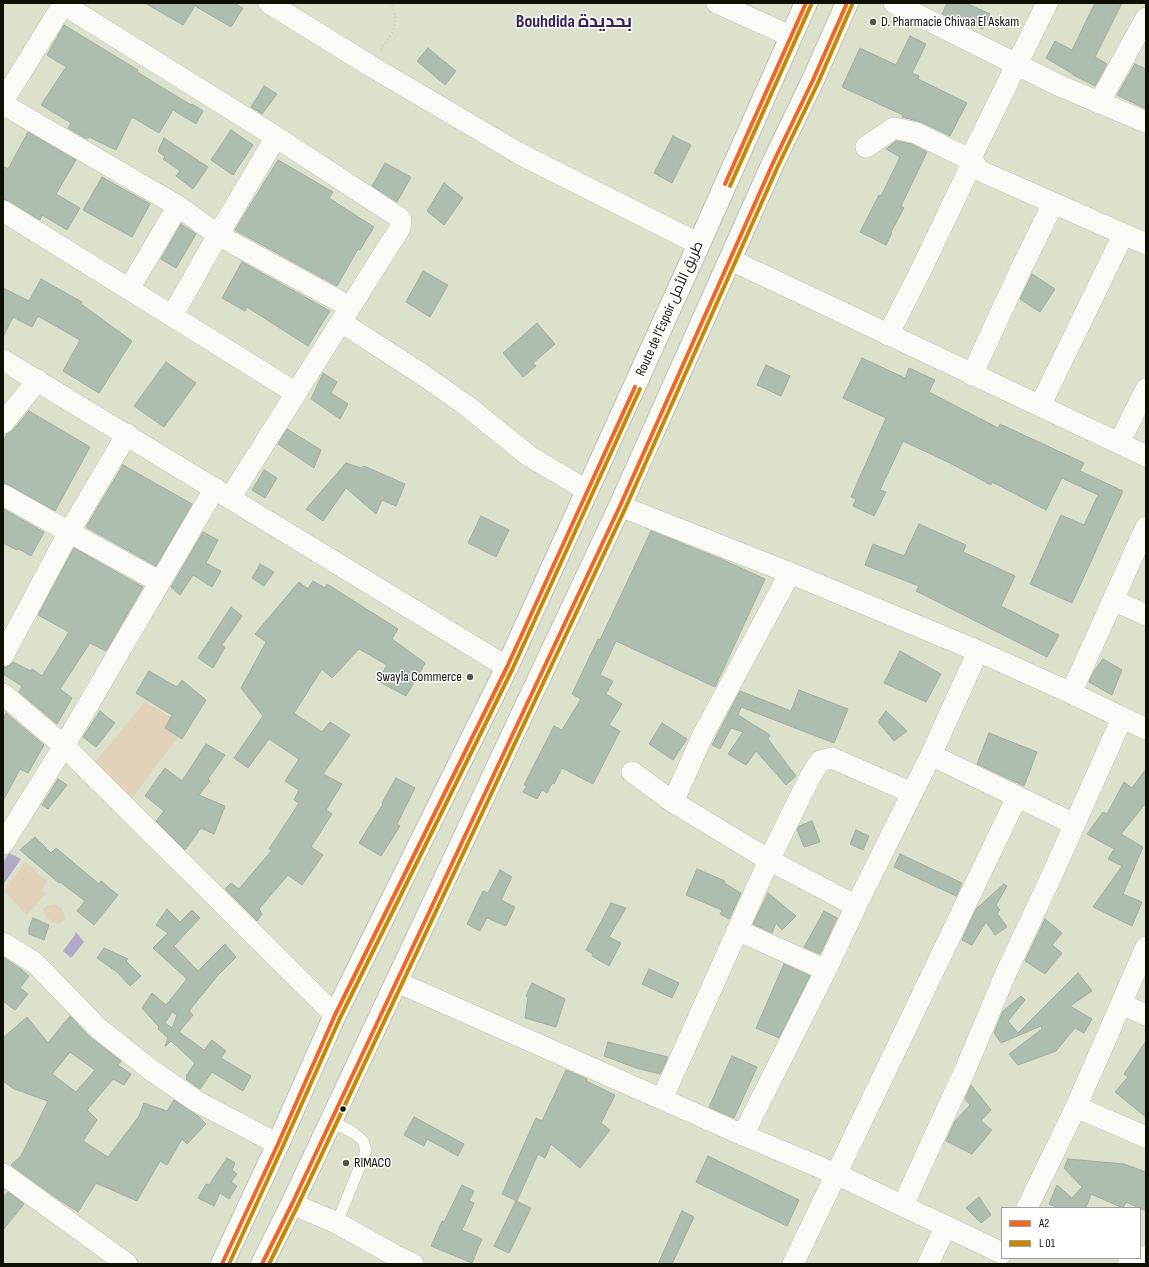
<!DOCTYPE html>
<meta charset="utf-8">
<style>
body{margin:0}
#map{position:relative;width:1149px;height:1267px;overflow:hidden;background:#dce1cb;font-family:"Sofia Sans Condensed",sans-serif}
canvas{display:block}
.frame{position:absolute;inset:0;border:4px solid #0e1004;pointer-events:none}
.legend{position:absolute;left:1001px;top:1207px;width:140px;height:52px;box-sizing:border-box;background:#fff;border:1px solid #9f9f9b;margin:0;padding:5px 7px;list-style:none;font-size:12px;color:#0e1004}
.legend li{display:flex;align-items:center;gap:8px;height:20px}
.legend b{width:20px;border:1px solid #9f9f9b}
</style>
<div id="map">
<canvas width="1149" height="1267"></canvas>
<div class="frame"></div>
<ul class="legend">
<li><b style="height:5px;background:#f26522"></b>A2</li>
<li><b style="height:5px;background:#c88801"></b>L 01</li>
</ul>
</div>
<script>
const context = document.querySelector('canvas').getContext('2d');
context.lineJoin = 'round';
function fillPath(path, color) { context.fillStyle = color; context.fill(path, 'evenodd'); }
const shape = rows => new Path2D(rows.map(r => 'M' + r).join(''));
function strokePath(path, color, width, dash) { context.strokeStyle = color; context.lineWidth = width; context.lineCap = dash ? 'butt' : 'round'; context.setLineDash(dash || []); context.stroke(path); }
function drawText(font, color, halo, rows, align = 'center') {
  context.font = font + ' "Sofia Sans Condensed",Cairo,sans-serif'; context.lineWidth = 3; context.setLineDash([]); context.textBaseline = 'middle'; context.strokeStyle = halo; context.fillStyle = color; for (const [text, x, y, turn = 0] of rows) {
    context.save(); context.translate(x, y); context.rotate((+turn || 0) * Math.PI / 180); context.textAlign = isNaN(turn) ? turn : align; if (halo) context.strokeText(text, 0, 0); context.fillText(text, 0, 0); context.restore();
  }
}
fillPath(shape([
 [145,702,186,726,126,806,88,770],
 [25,862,47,881,42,891,46,894,27,915,4,891],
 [55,904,62,909,64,914,65,919,58,925,47,918,43,909,49,905]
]), '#e3d2ba');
fillPath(shape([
 [9,853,21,859,3,885,3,863],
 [76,932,84,942,71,958,63,951,75,935]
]), '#b1a8ca');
const building = shape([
 [145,3,234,3,243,8,231,27,195,6,183,25,145,3],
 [947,3,966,3,990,14,983,29,964,21,963,23,942,14,947,3],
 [1095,3,1122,3,1095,57,1107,64,1095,86,1073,75,1073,74,1046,58,1055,41,1072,50,1095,3],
 [64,25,138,70,137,72,191,105,192,104,203,111,196,124,173,110,159,133,132,117,116,150,89,137,87,139,68,128,71,123,41,105,66,67,47,55,64,25],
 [910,36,926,44,912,73,919,76,918,79,967,103,950,136,921,122,902,117,903,115,842,87,860,48,896,65,910,36],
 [428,48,456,71,445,85,417,61,428,48],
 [1135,64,1146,69,1146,109,1117,95,1135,64],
 [264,86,277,94,262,114,251,107,264,86],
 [231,130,253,145,233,175,211,160,231,130],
 [28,132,76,160,56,194,80,208,67,230,42,215,40,220,9,201,3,199,3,166,8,169,28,132],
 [673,136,691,145,672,183,654,173,673,136],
 [164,138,208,167,193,189,176,176,180,171,163,159,165,157,158,151,164,138],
 [896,141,912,144,927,152,901,206,904,208,891,232,892,233,886,245,860,232,879,195,881,196,900,157,886,149,896,141],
 [278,160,333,192,329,198,374,227,360,250,358,249,337,286,235,230,278,160],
 [385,163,411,177,397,202,372,186,385,163],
 [102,177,150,204,132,237,83,210,102,177],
 [444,183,463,198,444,225,427,211,444,183],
 [181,224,196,234,176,268,161,259,181,224],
 [242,262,330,311,308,346,247,307,245,311,222,298,242,262],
 [423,271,448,285,430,317,406,302,423,271],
 [1032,274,1055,289,1040,312,1020,299,1032,274],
 [41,279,82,302,81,304,132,341,99,393,63,371,80,340,38,316,32,327,13,317,3,337,3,288,29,301,41,279],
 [537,323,555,344,533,363,536,366,523,377,503,353,537,323],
 [862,358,905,378,909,368,935,380,929,392,998,428,1000,424,1084,463,1080,471,1123,491,1072,603,1030,584,1061,515,1084,525,1098,495,1062,478,1046,510,992,482,991,485,950,463,903,441,880,490,886,492,874,516,853,506,856,499,851,497,886,418,843,398,862,358],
 [166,362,196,383,164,427,134,406,166,362],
 [766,365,790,376,781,396,757,385,766,365],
 [323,373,337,382,331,393,348,404,340,419,311,399,323,373],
 [29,411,90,447,55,511,9,485,3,483,3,442,7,434,12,431,29,411],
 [287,429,321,450,314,468,278,444,287,429],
 [346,463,361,468,364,466,405,484,396,506,382,500,376,514,346,488,323,521,306,509,346,463],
 [123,465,192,504,156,566,86,527,123,465],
 [264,470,277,478,265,498,252,490,264,470],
 [3,509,44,532,31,556,19,549,17,550,3,543,3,509],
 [481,516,509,530,496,557,468,543,481,516],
 [919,524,966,545,963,552,1015,576,1001,606,1059,635,1047,657,916,591,919,586,865,565,873,544,904,556,919,524],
 [651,531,721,559,765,579,715,687,616,641,600,675,613,681,606,694,622,704,609,725,620,731,593,784,562,768,554,784,552,783,547,793,542,790,537,799,523,792,527,786,524,785,554,726,562,730,581,699,572,694,598,639,600,640,651,531],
 [203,532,218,540,206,563,221,571,212,587,193,575,180,595,171,587,203,532],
 [74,548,143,587,106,651,90,643,60,689,72,698,57,724,19,692,22,686,3,674,3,668,9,666,13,662,31,671,32,669,42,676,69,632,38,615,74,548],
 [260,564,274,572,264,586,252,578,260,564],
 [313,581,325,588,327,584,398,629,392,639,425,663,406,696,378,681,387,665,359,649,332,678,322,669,294,713,322,732,330,722,350,735,323,774,342,784,326,810,332,814,311,847,323,855,302,885,288,875,259,909,262,914,257,921,225,889,231,883,239,889,272,850,269,849,299,803,294,800,299,790,285,781,299,759,269,739,248,768,234,758,263,716,241,688,266,642,255,634,299,582,308,589,313,581],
 [231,607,242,616,222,645,225,647,213,668,198,658,231,607],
 [900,651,941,674,926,702,884,683,900,651],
 [1103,659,1122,670,1112,695,1089,682,1094,671,1103,659],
 [149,671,177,687,182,680,206,700,182,739,165,728,172,715,136,693,149,671],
 [799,690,848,709,834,743,741,707,738,715,770,735,768,739,796,776,786,785,756,751,746,765,728,754,743,732,731,728,720,749,712,745,740,691,791,711,799,690],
 [100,711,115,723,96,747,83,737,100,711],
 [886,711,907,731,894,741,878,722,886,711],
 [6,713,44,745,28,773,20,769,3,801,3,719,6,713],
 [662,723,687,739,673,760,649,744,662,723],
 [989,733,1037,752,1024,786,977,764,989,733],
 [206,744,225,755,208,779,210,781,199,795,225,806,214,834,201,828,185,850,156,821,164,811,145,796,165,768,182,781,206,744],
 [1146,769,1146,803,1121,834,1143,847,1123,894,1142,902,1132,926,1093,907,1122,866,1108,859,1114,849,1087,834,1103,812,1107,814,1124,782,1132,788,1146,769],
 [396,778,415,788,397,824,400,826,381,856,359,843,383,804,382,803,396,778],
 [58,779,67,785,48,809,42,805,58,779],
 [812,821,820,842,804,847,797,829,799,826,812,821],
 [856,830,869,836,863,850,850,844,856,830],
 [35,837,51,853,56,848,99,884,101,881,118,895,94,925,77,911,85,901,60,882,59,883,20,850,35,837],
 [900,854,962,883,956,896,894,867,900,854],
 [697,869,725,881,724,883,741,893,729,919,720,914,722,910,686,895,697,869],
 [500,870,512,877,501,900,515,907,506,926,487,918,480,931,467,924,483,891,488,893,500,870],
 [1004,884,1007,886,996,905,1000,910,997,913,1007,927,995,935,986,922,972,945,962,940,976,909,1004,884],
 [768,893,796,916,782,930,776,923,772,933,753,924,768,893],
 [611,903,626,908,609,937,621,943,609,966,592,956,593,954,586,950,611,903],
 [167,909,180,922,192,910,200,918,174,946,198,971,225,944,236,957,218,975,189,1011,193,1015,179,1032,204,1050,212,1040,226,1051,221,1058,251,1076,243,1091,212,1072,200,1089,186,1079,187,1077,186,1076,195,1063,171,1041,166,1046,165,1046,168,1038,158,1029,159,1027,142,1008,152,993,166,1005,187,979,153,948,168,933,156,925,167,909],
 [172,1012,177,1015,172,1028,165,1023,172,1012],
 [824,911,837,918,820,954,804,947,824,911],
 [33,918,49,925,44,940,29,934,29,928,33,918],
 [1045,919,1062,933,1052,945,1062,953,1045,974,1025,961,1045,919],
 [104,948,128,959,126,961,141,976,130,986,117,972,97,958,104,948],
 [3,957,21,969,29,976,20,988,28,994,15,1010,3,1001,3,957],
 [784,964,810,976,779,1038,756,1028,784,964],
 [649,969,679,983,672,998,642,984,649,969],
 [1078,973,1092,991,1070,1006,1092,1019,1084,1033,1075,1028,1056,1051,1018,1065,1009,1054,1042,1029,1041,1026,1001,1043,994,1033,1003,1011,1021,996,1025,1000,1008,1021,1018,1033,1078,973],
 [532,983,565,999,556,1027,525,1018,528,997,526,996,532,983],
 [70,1016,90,1037,121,1061,118,1065,131,1074,124,1085,113,1079,87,1110,97,1120,83,1141,108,1157,139,1116,144,1103,167,1111,174,1100,198,1116,206,1124,187,1144,182,1139,167,1165,160,1161,137,1201,96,1183,78,1212,58,1199,11,1165,21,1156,48,1101,14,1089,3,1081,3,1038,27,1017,48,1043,70,1016],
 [70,1052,95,1070,76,1092,52,1074,70,1052],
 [1146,1041,1146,1117,1115,1092,1128,1077,1124,1074,1146,1041],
 [608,1042,668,1057,660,1074,636,1068,604,1056,608,1042],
 [732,1056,757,1067,734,1118,709,1107,732,1056],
 [566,1070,587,1079,586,1081,615,1095,601,1123,610,1130,580,1168,551,1144,545,1158,538,1154,517,1201,502,1194,536,1118,542,1121,566,1070],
 [971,1085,991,1110,981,1121,992,1130,972,1154,946,1141,955,1121,970,1105,965,1099,971,1085],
 [414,1117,464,1144,458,1156,427,1139,424,1146,404,1135,414,1117],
 [708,1156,799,1200,787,1226,696,1182,708,1156],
 [227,1158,235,1163,232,1170,237,1174,231,1182,237,1186,229,1199,220,1193,214,1206,198,1198,206,1184,209,1185,227,1158],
 [1068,1159,1124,1164,1146,1172,1146,1211,1126,1202,1123,1208,1091,1194,1086,1208,1058,1208,1049,1204,1057,1185,1072,1198,1082,1187,1064,1168,1068,1159],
 [462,1185,474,1191,469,1201,474,1203,462,1230,482,1239,472,1263,431,1246,442,1221,444,1222,462,1185],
 [8,1192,24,1204,3,1230,3,1198,8,1192],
 [979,1197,991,1215,981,1223,966,1208,979,1197],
 [516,1201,531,1208,509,1253,494,1246,516,1201],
 [682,1211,694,1217,672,1264,658,1264,682,1211]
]);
fillPath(building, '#adbeb1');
strokePath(building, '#a2ada1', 1);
const service = shape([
 [331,1121,354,1133,363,1141,366,1151,337,1223]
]);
const minor = shape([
 [269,3,369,65,520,154,699,244],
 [717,3,790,36],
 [894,3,1058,85,1146,122],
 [63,4,276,137,397,216,401,220,400,228,230,498],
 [3,101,64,3],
 [1099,103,1146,18],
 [3,104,178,206,218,235,350,307],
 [866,147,894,128,916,133,973,161,978,169,985,173,1146,244],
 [3,211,296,393],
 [731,260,1146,456],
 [129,289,178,206],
 [172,316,218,235,276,137],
 [341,322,423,375,467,406,529,456,588,491],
 [888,335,921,270,973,161,973,153,977,145,1047,3],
 [3,360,507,667],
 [972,375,1019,273,1053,204],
 [1040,406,1123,235],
 [3,423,38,380],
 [127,434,69,532,160,582],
 [1119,443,1146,389],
 [3,495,69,532,3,656],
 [620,506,790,573,978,651,1071,693,1146,729],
 [1113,600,1146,615],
 [1071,693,1146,527],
 [3,694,64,746,335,1015],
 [931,755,1074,824],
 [632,772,673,802,769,860,856,906],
 [673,802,703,735,790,573],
 [3,844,64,746,215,488],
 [737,930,826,970],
 [3,943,35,963,98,1028,151,1070,196,1101,278,1144],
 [397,982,743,1135,836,1174,1002,1253],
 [1121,1004,1146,1015],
 [662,1099,769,860,810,777,820,761,832,758,912,793],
 [1076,1107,1146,1137],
 [743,1135,826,970,856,906,931,755,978,651],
 [3,1174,127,1264],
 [292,1204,337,1223,396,1256,413,1264],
 [903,1205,966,1068,1005,975,1052,875,1122,718],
 [1027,1208,1076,1107,1146,947],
 [793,1264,1017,797],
 [928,1264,946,1226],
 [1128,1264,1146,1256]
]);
const trunk = shape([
 [222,1264,278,1144,335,1015,507,667,699,244,806,3],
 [262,1264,292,1204,620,506,773,163,813,80,847,3]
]);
strokePath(service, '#bcbfaf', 12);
strokePath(minor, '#bcbfaf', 22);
strokePath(trunk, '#bcbfaf', 24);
strokePath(shape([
 [381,50,392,33,396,19,391,3]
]), '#cecfc8', 2.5, [1, 3]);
strokePath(service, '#fafaf7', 11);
strokePath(minor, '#fafaf7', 21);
strokePath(trunk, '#fafaf7', 22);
strokePath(shape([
 [725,184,806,3],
 [222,1264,278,1144,335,1015,507,667,635,387],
 [262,1264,292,1204,620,506,773,163,813,80,847,3]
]), '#f26522', 4);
strokePath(shape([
 [730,186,811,5],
 [229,1264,283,1146,340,1018,512,670,640,389],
 [269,1264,297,1207,625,509,778,166,818,83,852,5]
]), '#c88801', 4);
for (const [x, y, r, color] of [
 [873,22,4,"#56594a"],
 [470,677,4,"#56594a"],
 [343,1109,3.5,"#0e1004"],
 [346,1163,4,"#56594a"]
]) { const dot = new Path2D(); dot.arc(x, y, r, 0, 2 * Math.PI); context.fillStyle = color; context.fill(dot); strokePath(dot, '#fff', 1.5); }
drawText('14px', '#0e1004', '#fff', [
 ["D. Pharmacie Chivaa El Askam",881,22],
 ["Swayla Commerce",462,677,"right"],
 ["RIMACO",354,1163]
], 'left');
drawText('14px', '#0e1004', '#fff', [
 ["Route de l’Espoir طريق الأمل",670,309,-66]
]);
drawText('bold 18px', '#36215b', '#fff', [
 ["Bouhdida بحديدة",574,22]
]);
</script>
